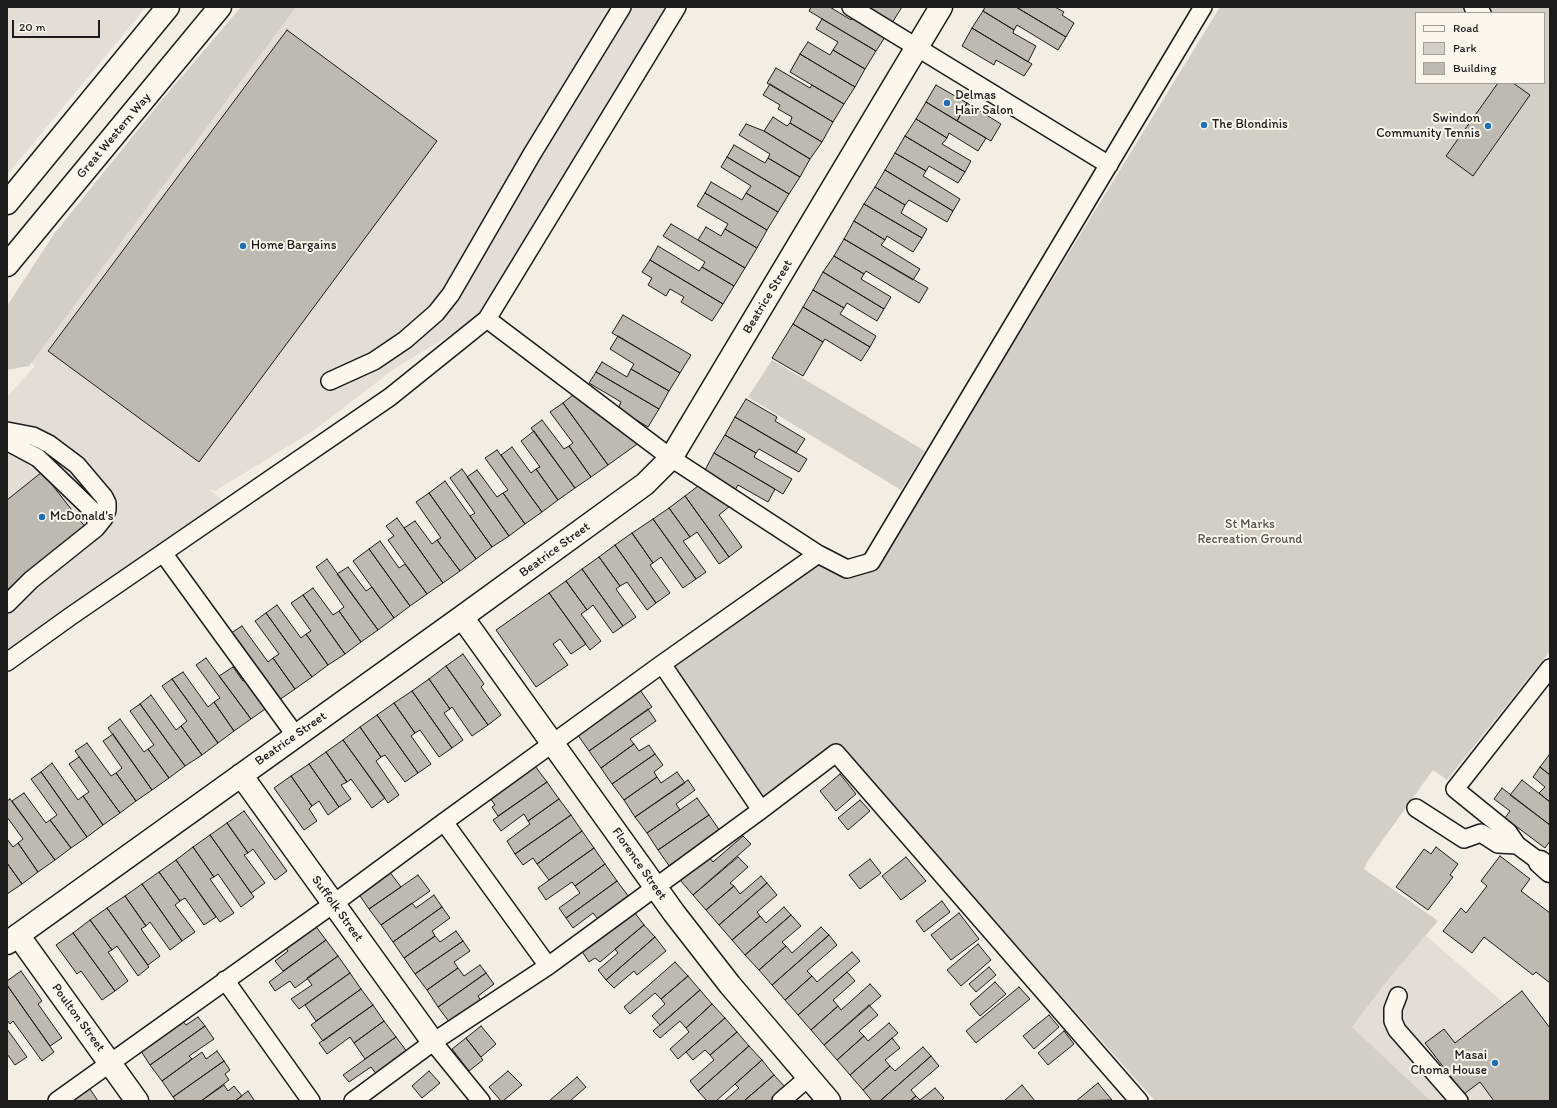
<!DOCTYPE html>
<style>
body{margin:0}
#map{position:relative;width:1557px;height:1108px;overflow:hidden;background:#f2eee4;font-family:Itim,sans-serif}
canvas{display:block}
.frame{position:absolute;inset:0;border:8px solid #1c1c1c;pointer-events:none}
.legend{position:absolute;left:1415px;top:12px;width:130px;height:72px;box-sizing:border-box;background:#fbf7ec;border:1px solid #a29f99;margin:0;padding:5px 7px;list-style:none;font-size:12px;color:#1c1c1c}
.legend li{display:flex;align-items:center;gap:8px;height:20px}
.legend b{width:20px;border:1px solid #a29f99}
.scale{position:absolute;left:12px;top:20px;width:88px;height:18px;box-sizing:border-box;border:2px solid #1c1c1c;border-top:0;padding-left:5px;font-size:12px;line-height:14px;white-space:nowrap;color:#1c1c1c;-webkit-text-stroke:3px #fbf7ec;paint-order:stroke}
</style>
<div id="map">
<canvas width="1557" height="1108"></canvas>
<div class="frame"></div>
<ul class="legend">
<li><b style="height:5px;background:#fbf7ec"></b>Road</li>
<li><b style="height:11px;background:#d2cfc6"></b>Park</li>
<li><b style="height:11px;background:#bdbab1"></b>Building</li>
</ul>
<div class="scale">20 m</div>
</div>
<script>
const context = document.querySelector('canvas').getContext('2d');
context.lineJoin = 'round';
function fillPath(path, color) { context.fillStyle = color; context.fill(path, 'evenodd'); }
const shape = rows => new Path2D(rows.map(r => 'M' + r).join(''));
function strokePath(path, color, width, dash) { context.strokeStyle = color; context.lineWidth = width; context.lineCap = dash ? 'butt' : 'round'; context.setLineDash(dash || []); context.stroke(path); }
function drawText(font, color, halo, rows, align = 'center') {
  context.font = font + ' Itim,sans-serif'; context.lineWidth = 4; context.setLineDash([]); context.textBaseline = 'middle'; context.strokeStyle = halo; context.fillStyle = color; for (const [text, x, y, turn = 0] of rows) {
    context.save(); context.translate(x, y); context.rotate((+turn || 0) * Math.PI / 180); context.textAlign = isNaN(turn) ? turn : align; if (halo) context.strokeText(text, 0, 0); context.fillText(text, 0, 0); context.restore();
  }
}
fillPath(shape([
 [7,7,146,7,7,175],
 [266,7,666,7,660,22,489,305,473,321,394,369,313,431,215,491,209,489,223,501,7,654,7,397,35,366,15,348],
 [1425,935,1505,1004,1550,1101,1431,1101,1352,1027,1390,977]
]), '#e2ded5');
fillPath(shape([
 [241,7,296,7,29,366,7,370,7,306,54,234,166,95],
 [1220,7,1550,7,1550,651,1447,780,1433,770,1369,859,1364,869,1438,921,1390,977,1352,1027,1431,1101,1155,1101,841,748,762,803,673,668,816,562,859,575,878,564],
 [1416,13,1544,13,1544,83,1416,83],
 [772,360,925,451,901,490,748,397]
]), '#d2cfc6');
const building = shape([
 [811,7,830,7,851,20,855,15,887,34,876,51,809,11,811,7],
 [864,7,902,7,892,23,864,7],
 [985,7,1016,7,1066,37,1058,50,1017,25,1014,30,983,11,985,7],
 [1016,7,1055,7,1064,12,1062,15,1074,23,1066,37,1016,7],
 [983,11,1014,30,1013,33,1036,46,1028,62,972,28,983,11],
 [822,19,876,51,865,69,833,50,838,42,816,29,822,19],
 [972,28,1032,64,1024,76,996,60,994,65,962,46,972,28],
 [287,30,437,141,199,462,48,351,287,30],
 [808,42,830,55,833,50,865,69,855,87,800,54,808,42],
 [800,54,855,87,844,104,790,72,800,54],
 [776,68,810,88,812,85,844,104,833,122,767,83,776,68],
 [1498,83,1513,83,1530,95,1473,176,1446,156,1498,83],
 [770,84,833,122,822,142,790,123,792,117,778,109,780,105,763,95,770,84],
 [936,85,967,103,957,121,926,102,936,85],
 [926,102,986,138,978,151,949,133,947,138,916,119,926,102],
 [967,103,1001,124,991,141,957,121,967,103],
 [773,117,787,126,790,123,822,142,810,159,764,131,773,117],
 [916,119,947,138,942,144,971,161,965,172,905,136,916,119],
 [746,124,764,131,810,159,800,177,768,158,770,154,739,135,746,124],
 [905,136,965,172,958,183,929,166,926,171,895,153,905,136],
 [734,145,765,163,768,158,800,177,789,194,727,157,734,145],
 [895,153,926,171,923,176,960,199,953,211,885,170,895,153],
 [727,157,789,194,778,212,746,193,751,186,721,167,727,157],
 [885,170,953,211,947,222,909,200,905,205,875,187,885,170],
 [711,182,742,200,746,193,778,212,767,230,705,193,711,182],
 [875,187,905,205,901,213,927,229,922,238,864,204,875,187],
 [705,193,767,230,757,248,725,229,728,224,697,206,705,193],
 [864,204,922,238,913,252,887,236,885,240,854,221,864,204],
 [854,221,885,240,881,245,920,269,913,280,844,239,854,221],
 [671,224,745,268,734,286,702,267,705,262,663,236,671,224],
 [706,227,721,236,725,229,757,248,745,268,698,240,706,227],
 [844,239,928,288,919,303,866,271,864,274,834,256,844,239],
 [658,246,699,271,702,267,734,286,723,304,650,260,658,246],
 [834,256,864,274,861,279,891,297,884,309,823,272,834,256],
 [650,260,723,304,712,321,681,302,684,297,670,289,666,296,648,285,652,278,642,272,650,260],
 [823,272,884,309,877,321,847,303,844,308,813,290,823,272],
 [813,290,844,308,840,314,876,336,870,347,803,307,813,290],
 [803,307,870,347,861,361,825,339,823,342,793,324,803,307],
 [623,315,691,355,680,373,612,333,623,315],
 [793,324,823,342,803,376,772,358,793,324],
 [618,336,680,373,669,391,631,369,634,364,610,349,618,336],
 [602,362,627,377,631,369,669,391,659,409,596,372,602,362],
 [596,372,659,409,648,427,618,409,621,402,589,383,596,372],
 [573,395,640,442,608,465,563,403,573,395],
 [746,399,777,417,775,421,805,439,796,453,735,417,746,399],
 [563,403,608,465,591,477,569,446,573,443,550,412,563,403],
 [735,417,807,459,799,472,759,449,756,453,725,435,735,417],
 [542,420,564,449,569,446,591,477,575,488,531,428,542,420],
 [534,431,575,488,558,500,536,469,540,467,521,441,534,431],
 [725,435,756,453,754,457,792,479,783,494,714,453,725,435],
 [512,447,531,473,536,469,558,500,542,512,501,455,512,447],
 [497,450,542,512,525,524,503,493,508,490,485,458,497,450],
 [714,453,775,489,768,502,738,485,735,490,704,472,714,453],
 [462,469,509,536,492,547,470,516,475,513,450,478,462,469],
 [477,470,497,497,503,493,525,524,509,536,467,477,477,470],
 [42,472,90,533,31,571,7,590,7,500,42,472],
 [445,481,492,547,476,559,429,493,445,481],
 [698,486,730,506,719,515,742,547,729,557,685,496,698,486],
 [429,493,476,559,460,571,437,540,441,538,416,502,429,493],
 [685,496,729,557,719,564,697,532,690,537,669,508,685,496],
 [669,508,690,537,683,541,706,572,696,579,653,519,669,508],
 [397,518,443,583,427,594,388,540,394,536,386,526,397,518],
 [653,519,696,579,683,588,661,557,653,563,632,533,653,519],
 [415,521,432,544,437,540,460,571,443,583,404,528,415,521],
 [632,533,653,563,650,565,670,593,656,603,615,545,632,533],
 [380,541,399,568,405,564,427,594,410,606,369,549,380,541],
 [615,545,656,603,647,610,627,582,620,586,599,557,615,545],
 [369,549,410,606,394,618,353,561,369,549],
 [599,557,620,586,616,589,636,617,623,626,582,569,599,557],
 [327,559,378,630,361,642,339,611,344,607,316,567,327,559],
 [348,567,366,591,372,587,394,618,378,630,337,574,348,567],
 [582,569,623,626,613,633,593,605,587,610,566,581,582,569],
 [566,581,587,610,581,614,601,641,590,650,549,593,566,581],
 [313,588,333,615,339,611,361,642,345,654,303,595,313,588],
 [549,593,586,644,571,654,560,639,553,644,568,665,536,687,496,630,549,593],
 [303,595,345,654,328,665,306,634,311,631,291,603,303,595],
 [277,605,301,638,306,634,328,665,312,677,266,613,277,605],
 [266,613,312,677,295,689,273,658,279,654,255,621,266,613],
 [242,626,268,662,273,658,295,689,279,700,231,633,242,626],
 [463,654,484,684,481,687,501,715,488,725,446,666,463,654],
 [206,658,251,719,234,731,214,702,220,698,196,665,206,658],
 [446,666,488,725,472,736,452,707,450,709,429,679,446,666],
 [233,667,243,681,248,678,268,707,251,719,219,676,233,667],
 [183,672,208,707,214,702,234,731,218,743,172,679,183,672],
 [172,679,218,743,202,755,181,726,187,721,162,686,172,679],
 [429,679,450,709,444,713,463,740,452,748,412,691,429,679],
 [640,690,652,707,589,751,577,734,640,690],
 [412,691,452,748,439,757,420,730,415,733,394,703,412,691],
 [151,695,176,730,181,726,202,755,185,766,140,704,151,695],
 [394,703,415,733,411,736,431,764,418,773,377,715,394,703],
 [140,704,185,766,169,778,148,749,154,745,130,711,140,704],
 [648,709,656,721,630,739,634,744,601,768,589,751,648,709],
 [377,715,418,773,405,782,385,755,381,757,360,727,377,715],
 [120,719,144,752,148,749,169,778,152,790,108,728,120,719],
 [360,727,381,757,376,761,399,795,388,803,343,740,360,727],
 [113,734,152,790,136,801,116,773,122,768,103,741,113,734],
 [343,740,385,798,372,808,351,779,347,782,326,752,343,740],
 [87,743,111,776,116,773,136,801,120,813,75,751,87,743],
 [634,744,639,751,649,745,655,754,612,784,601,768,634,744],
 [326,752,347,782,341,785,351,799,339,807,309,764,326,752],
 [655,754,663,765,654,772,657,777,624,800,612,784,655,754],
 [1549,755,1550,756,1550,775,1540,767,1549,755],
 [79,757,120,813,103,825,83,796,89,792,69,764,79,757],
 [52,763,78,800,83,796,103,825,87,837,41,772,52,763],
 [309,764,339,807,328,815,319,801,312,806,291,776,309,764],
 [535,766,547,782,498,816,492,807,495,805,490,798,535,766],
 [1540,767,1550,775,1550,802,1539,793,1545,787,1533,777,1540,767],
 [41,772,87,837,71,848,50,820,57,815,31,779,41,772],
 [677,772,685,783,635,817,624,800,657,777,661,783,677,772],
 [840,774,856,794,836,811,820,791,840,774],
 [291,776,312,806,309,809,317,821,304,830,274,788,291,776],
 [688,780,695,790,676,804,680,810,647,833,635,817,688,780],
 [1522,780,1550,802,1550,825,1510,795,1522,780],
 [547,782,559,799,528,821,524,814,501,831,493,820,547,782],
 [1502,788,1550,825,1550,841,1545,848,1505,818,1510,811,1494,799,1502,788],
 [24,793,46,823,50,820,71,848,55,860,12,801,24,793],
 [697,798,709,815,658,850,647,833,697,798],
 [10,799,55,860,38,872,18,843,23,839,7,817,7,801,10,799],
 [559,799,571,815,515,854,507,841,530,824,528,821,559,799],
 [860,800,870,811,848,830,838,818,860,800],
 [244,811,287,871,275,880,253,849,248,853,227,823,244,811],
 [571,815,582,831,537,864,533,858,523,865,515,854,571,815],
 [709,815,720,831,670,867,658,850,709,815],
 [227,823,248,853,244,855,265,883,251,893,210,835,227,823],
 [582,831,594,848,549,880,537,864,582,831],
 [210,835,254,897,241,907,218,874,214,877,193,847,210,835],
 [743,836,751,844,693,895,680,880,708,856,713,862,743,836],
 [7,839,13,847,18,843,38,872,22,884,7,863,7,839],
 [193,847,214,877,210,879,234,913,220,922,176,860,193,847],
 [1436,847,1458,864,1450,875,1453,877,1428,910,1396,887,1424,849,1431,854,1436,847],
 [594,848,605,864,575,886,572,882,546,900,538,888,594,848],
 [1500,856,1530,879,1521,891,1550,913,1550,983,1536,972,1533,975,1484,937,1472,953,1443,931,1461,908,1466,913,1487,886,1481,881,1500,856],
 [738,857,748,867,730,883,734,886,706,910,693,895,738,857],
 [906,857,926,881,901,900,882,876,906,857],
 [870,859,881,873,860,889,849,875,870,859],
 [176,860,216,917,204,925,185,898,180,901,159,872,176,860],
 [7,863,22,884,7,894,7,863],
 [605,864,617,881,566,918,559,908,580,893,575,886,605,864],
 [389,871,401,887,369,909,358,893,389,871],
 [159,872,180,901,175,905,195,932,182,941,142,884,159,872],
 [418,875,430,891,381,925,369,909,418,875],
 [761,876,767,883,719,925,706,910,734,886,740,894,761,876],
 [617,881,629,897,598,919,593,913,573,928,566,918,617,881],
 [767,883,777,895,757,912,760,916,732,940,719,925,767,883],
 [142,884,182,941,170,950,150,922,146,926,125,896,142,884],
 [434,895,442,907,393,942,381,925,412,903,416,908,434,895],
 [125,896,146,926,141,929,160,956,148,965,107,908,125,896],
 [942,901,950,912,924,932,916,921,942,901],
 [442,907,450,918,432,931,435,936,404,958,393,942,442,907],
 [784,907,791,915,745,955,732,940,760,916,766,923,784,907],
 [107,908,149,967,138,976,117,946,112,950,90,920,107,908],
 [635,913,644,925,600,962,595,958,589,962,581,950,635,913],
 [959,913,979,939,951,960,931,935,959,913],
 [791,915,801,926,782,942,786,946,759,970,745,955,791,915],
 [90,920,112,950,108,952,128,981,115,991,73,933,90,920],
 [314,924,326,940,283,971,275,961,288,951,284,946,314,924],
 [644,925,655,937,606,980,598,970,618,953,615,949,644,925],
 [821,927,829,935,772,985,759,970,786,946,792,953,821,927],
 [456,931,463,941,415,974,404,958,435,936,440,942,456,931],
 [73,933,115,991,102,1000,81,971,77,974,56,945,73,933],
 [829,935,837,945,807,971,812,976,785,1000,772,985,829,935],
 [655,937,666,951,637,975,634,971,614,988,606,980,655,937],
 [326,940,338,956,295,988,290,981,275,991,269,982,326,940],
 [463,941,470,951,454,962,458,968,427,990,415,974,463,941],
 [978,944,991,960,961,986,947,970,978,944],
 [852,952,860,961,798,1015,785,1000,812,976,817,982,852,952],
 [338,956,350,973,299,1009,291,999,312,985,307,978,338,956],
 [675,962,688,976,661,999,655,993,630,1014,624,1007,675,962],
 [480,965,486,973,438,1007,427,990,458,968,464,976,480,965],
 [989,967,996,975,976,992,969,984,989,967],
 [21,971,42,1001,38,1004,62,1038,50,1046,7,985,7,981,21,971],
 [847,972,855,981,833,1000,838,1006,811,1030,798,1015,847,972],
 [350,973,361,989,316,1021,305,1005,350,973],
 [486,973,494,984,478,996,481,1001,450,1023,438,1007,486,973],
 [688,976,700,990,660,1025,652,1016,665,1004,661,999,688,976],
 [995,982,1006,994,980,1016,970,1004,995,982],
 [870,984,881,996,824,1045,811,1030,838,1006,841,1010,870,984],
 [7,985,54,1052,42,1061,13,1021,10,1024,7,1020,7,985],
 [1019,987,1030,999,976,1043,966,1031,1019,987],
 [361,989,373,1005,323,1041,311,1025,361,989],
 [700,990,712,1004,686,1028,680,1021,660,1038,653,1031,700,990],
 [1522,991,1550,1028,1550,1101,1494,1101,1480,1082,1464,1094,1425,1043,1444,1029,1455,1043,1522,991],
 [712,1004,725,1018,678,1059,670,1049,689,1032,686,1028,712,1004],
 [373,1005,384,1021,354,1043,350,1037,327,1054,319,1043,373,1005],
 [869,1005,878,1015,859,1031,864,1036,837,1060,824,1045,869,1005],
 [1049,1015,1059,1027,1034,1049,1023,1036,1049,1015],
 [198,1017,205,1026,150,1065,139,1048,181,1019,186,1025,198,1017],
 [725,1018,737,1032,710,1055,705,1050,693,1060,686,1052,725,1018],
 [384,1021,396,1037,365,1059,354,1043,384,1021],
 [889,1023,898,1033,850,1075,837,1060,864,1036,868,1041,889,1023],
 [205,1026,214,1039,189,1056,192,1059,162,1081,150,1065,205,1026],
 [481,1026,496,1044,481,1057,466,1038,481,1026],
 [7,1029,27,1057,15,1065,7,1054,7,1029],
 [1064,1031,1074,1044,1048,1065,1038,1053,1064,1031],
 [737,1032,749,1046,698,1091,690,1081,714,1060,710,1055,737,1032],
 [396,1037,408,1053,377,1075,371,1067,349,1082,343,1075,396,1037],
 [466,1038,483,1060,469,1071,452,1049,466,1038],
 [892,1038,900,1048,885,1060,890,1066,863,1090,850,1075,892,1038],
 [749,1046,762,1060,716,1101,707,1101,698,1091,749,1046],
 [923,1047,931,1056,880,1101,872,1101,863,1090,890,1066,895,1071,923,1047],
 [217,1051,224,1061,173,1097,162,1081,202,1052,206,1059,217,1051],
 [931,1056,939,1066,911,1090,916,1096,910,1101,880,1101,931,1056],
 [762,1060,774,1075,744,1101,724,1101,739,1088,735,1084,762,1060],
 [224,1061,230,1070,225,1074,229,1080,201,1101,176,1101,173,1097,224,1061],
 [429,1071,440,1083,422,1098,412,1086,429,1071],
 [508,1071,522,1085,503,1101,501,1101,489,1087,508,1071],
 [774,1075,786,1088,772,1101,744,1101,774,1075],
 [577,1077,586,1087,570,1101,549,1101,577,1077],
 [1098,1083,1112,1100,1076,1101,1098,1083],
 [224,1085,228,1091,234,1086,242,1096,235,1101,201,1101,224,1085],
 [1022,1085,1035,1101,1004,1101,1022,1085],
 [88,1086,98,1101,67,1101,88,1086],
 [935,1088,944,1098,941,1101,910,1101,916,1096,920,1100,935,1088],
 [248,1091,254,1100,252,1101,235,1101,248,1091]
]);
fillPath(building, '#bdbab1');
strokePath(building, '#1c1c1c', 1);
const lane = shape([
 [851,7,1109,165],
 [1473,7,1482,13],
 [487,319,671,458,818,554,847,569,871,562,1203,7],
 [330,381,374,361,405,340,436,313,451,294,532,154,622,7],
 [7,431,33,436,49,444,77,465,104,497,107,503,107,510,104,518,96,528,31,580,7,604],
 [7,439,12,444,38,458,92,510,96,520,96,528],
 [163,553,296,736],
 [7,662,71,616,390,397,487,319,677,7],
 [662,664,761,810],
 [1416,808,1464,839,1481,833,1498,844,1517,845],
 [444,822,548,966],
 [1540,862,1517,845,1508,832,1455,789,1550,668],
 [225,980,311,1101],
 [1398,996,1393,1009,1393,1021,1397,1030,1459,1101],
 [433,1042,481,1101],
 [57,1101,333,904,444,822,662,664,818,554],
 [353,1101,433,1042,548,966,761,810,836,753,1139,1101],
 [781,1101,809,1077]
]);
const street = shape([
 [462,617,674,913,730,985,829,1101],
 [241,775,433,1042],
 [1540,862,1550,871],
 [18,935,137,1101],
 [7,943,462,617,645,484,671,458,941,7]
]);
const secondary = shape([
 [7,203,168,7],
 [7,265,220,7]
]);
strokePath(lane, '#1c1c1c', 20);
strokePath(street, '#1c1c1c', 25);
strokePath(secondary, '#1c1c1c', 25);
strokePath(lane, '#fbf7ec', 17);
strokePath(street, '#fbf7ec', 22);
strokePath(secondary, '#fbf7ec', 22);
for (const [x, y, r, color] of [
 [947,103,4,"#1f6fb2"],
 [1204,125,4,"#1f6fb2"],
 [1488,126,4,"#1f6fb2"],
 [243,246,4,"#1f6fb2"],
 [42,517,4,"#1f6fb2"],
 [1495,1063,4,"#1f6fb2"]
]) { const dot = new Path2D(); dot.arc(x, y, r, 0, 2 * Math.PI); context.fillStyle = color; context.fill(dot); strokePath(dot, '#fbf7ec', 1.5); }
drawText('13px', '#1c1c1c', '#fbf7ec', [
 ["Delmas",955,96],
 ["Hair Salon",955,111],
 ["Swindon",1480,119,"right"],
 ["Community Tennis",1480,134,"right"],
 ["The Blondinis",1212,125],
 ["Home Bargains",251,246],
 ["McDonald's",50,517],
 ["Masai",1487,1056,"right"],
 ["Choma House",1487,1071,"right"]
], 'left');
drawText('13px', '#1c1c1c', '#fbf7ec', [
 ["Great Western Way",114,136,-50],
 ["Beatrice Street",768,297,-59],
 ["Beatrice Street",555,550,-36],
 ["Beatrice Street",291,739,-35],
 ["Florence Street",639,864,55],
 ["Suffolk Street",337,909,54],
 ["Poulton Street",78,1018,54]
]);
drawText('13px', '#53524f', '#fbf7ec', [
 ["St Marks",1250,525],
 ["Recreation Ground",1250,540]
]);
</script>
